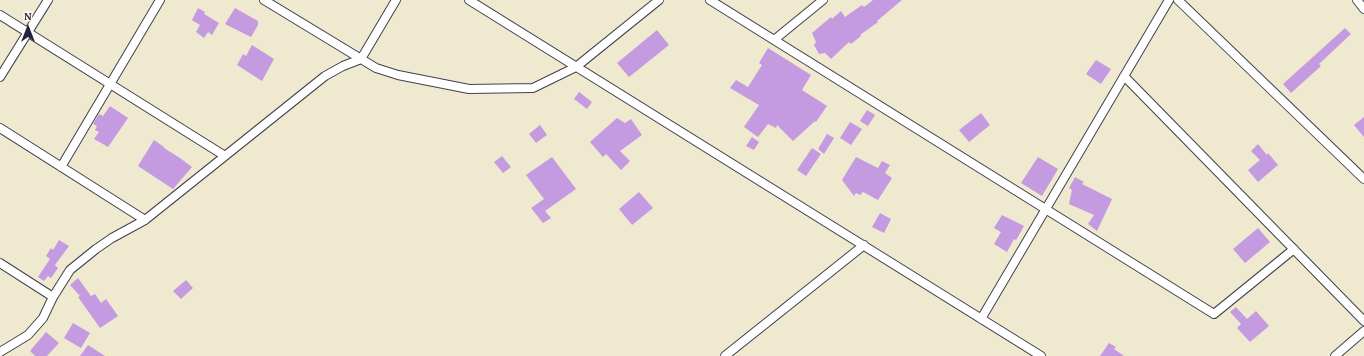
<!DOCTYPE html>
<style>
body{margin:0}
#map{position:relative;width:1364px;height:356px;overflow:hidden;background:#efe9cf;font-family:"Gentium Book Plus",serif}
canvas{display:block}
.north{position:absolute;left:8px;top:8px;width:40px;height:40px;-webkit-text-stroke:3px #fbf7ec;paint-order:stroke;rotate:0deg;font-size:11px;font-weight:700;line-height:16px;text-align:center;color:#22223b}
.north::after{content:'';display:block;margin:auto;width:14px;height:18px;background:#22223b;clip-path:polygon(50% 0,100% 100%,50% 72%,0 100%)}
</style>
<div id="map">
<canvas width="1364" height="356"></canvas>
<div class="north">N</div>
</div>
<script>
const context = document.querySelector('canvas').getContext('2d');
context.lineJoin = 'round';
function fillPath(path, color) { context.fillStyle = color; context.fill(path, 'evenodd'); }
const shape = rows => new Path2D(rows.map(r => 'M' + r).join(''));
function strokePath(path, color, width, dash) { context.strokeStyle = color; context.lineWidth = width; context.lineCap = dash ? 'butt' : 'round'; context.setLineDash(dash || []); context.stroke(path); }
fillPath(shape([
 [873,0,902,0,877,21,878,22,860,35,861,36,851,44,849,42,831,59,825,53,819,54,814,45,816,42,812,33,831,17,832,19,841,11,845,17,862,5,864,7],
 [198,8,205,12,204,14,219,23,212,35,208,32,204,38,196,32,200,25,192,20],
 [235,8,258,21,258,25,251,37,225,24],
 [1345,28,1351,34,1319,64,1321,66,1291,93,1283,84],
 [657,30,669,45,629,77,617,63],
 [252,45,274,59,262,81,237,65,243,54,246,56],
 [768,48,811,75,802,90,827,106,816,122,815,121,793,141,777,125,776,128,768,124,758,137,744,127,759,105,730,88,736,80,748,87,762,65,759,63],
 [1096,60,1111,69,1101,84,1086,74],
 [579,92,592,102,587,109,574,99],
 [110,106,128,118,108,147,94,139,99,132,95,130,97,126,93,124,99,114,103,116],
 [867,110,875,115,868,126,860,121],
 [981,113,990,125,969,142,959,130],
 [1364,117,1364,137,1354,125],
 [617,118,625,123,631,119,642,135,620,151,630,161,621,170,606,154,603,157,590,142],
 [850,122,862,129,851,145,840,138],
 [540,125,547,135,536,143,529,134],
 [827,134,834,138,824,154,818,149],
 [752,137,759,142,754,150,746,146],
 [154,140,164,147,164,148,180,158,192,167,173,189,138,166],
 [1258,144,1267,155,1268,153,1278,165,1258,182,1248,170,1260,160,1251,151],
 [812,148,821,154,806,176,797,170],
 [502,156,511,167,503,173,494,162],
 [552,157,576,189,545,211,551,218,543,223,531,208,544,199,526,175],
 [856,157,878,168,882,161,890,165,885,173,892,178,878,200,863,192,860,195,856,193,854,196,842,180],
 [1038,157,1058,169,1042,196,1021,183],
 [1075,177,1084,182,1082,184,1112,199,1097,231,1088,224,1094,215,1069,204,1072,190,1069,188],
 [639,192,653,208,632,225,619,209],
 [880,213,891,219,884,233,872,227],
 [1002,215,1024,226,1016,240,1014,239,1007,252,994,244,1001,232,994,228],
 [1258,228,1270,242,1245,263,1233,249],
 [59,240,69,246,55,265,58,268,51,278,48,276,44,281,38,277,50,259,46,256,51,248,53,250],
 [78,278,91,296,95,294,101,303,106,299,118,316,100,328,78,297,80,296,70,285],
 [186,280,193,288,181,299,173,291],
 [1236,307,1247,319,1256,311,1269,326,1250,342,1237,328,1241,324,1230,312],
 [73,323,90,333,81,348,64,338],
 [46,332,59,343,47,356,35,356,30,351],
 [1109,343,1116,347,1114,349,1124,356,1100,356],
 [88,345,105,356,80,356]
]), '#c49ae0');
const minor = shape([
 [264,0,376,68,398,75,469,89,533,88,576,67,659,0],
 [469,0,1041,356],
 [710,0,1214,314,1294,249],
 [1178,0,1364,179],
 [1357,0,1364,9],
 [0,15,225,156],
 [774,40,823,0],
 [1124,76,1364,321],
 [0,77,48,0],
 [0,128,145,220],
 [61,167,160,0],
 [0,263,53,297],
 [981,319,1169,0],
 [0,352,28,335,43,318,53,297,70,270,96,249,112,238,145,220,325,76,343,66,361,59,396,0],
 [725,356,864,245],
 [1335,356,1364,331]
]);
strokePath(minor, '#414051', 10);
strokePath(minor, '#fff', 8);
</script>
